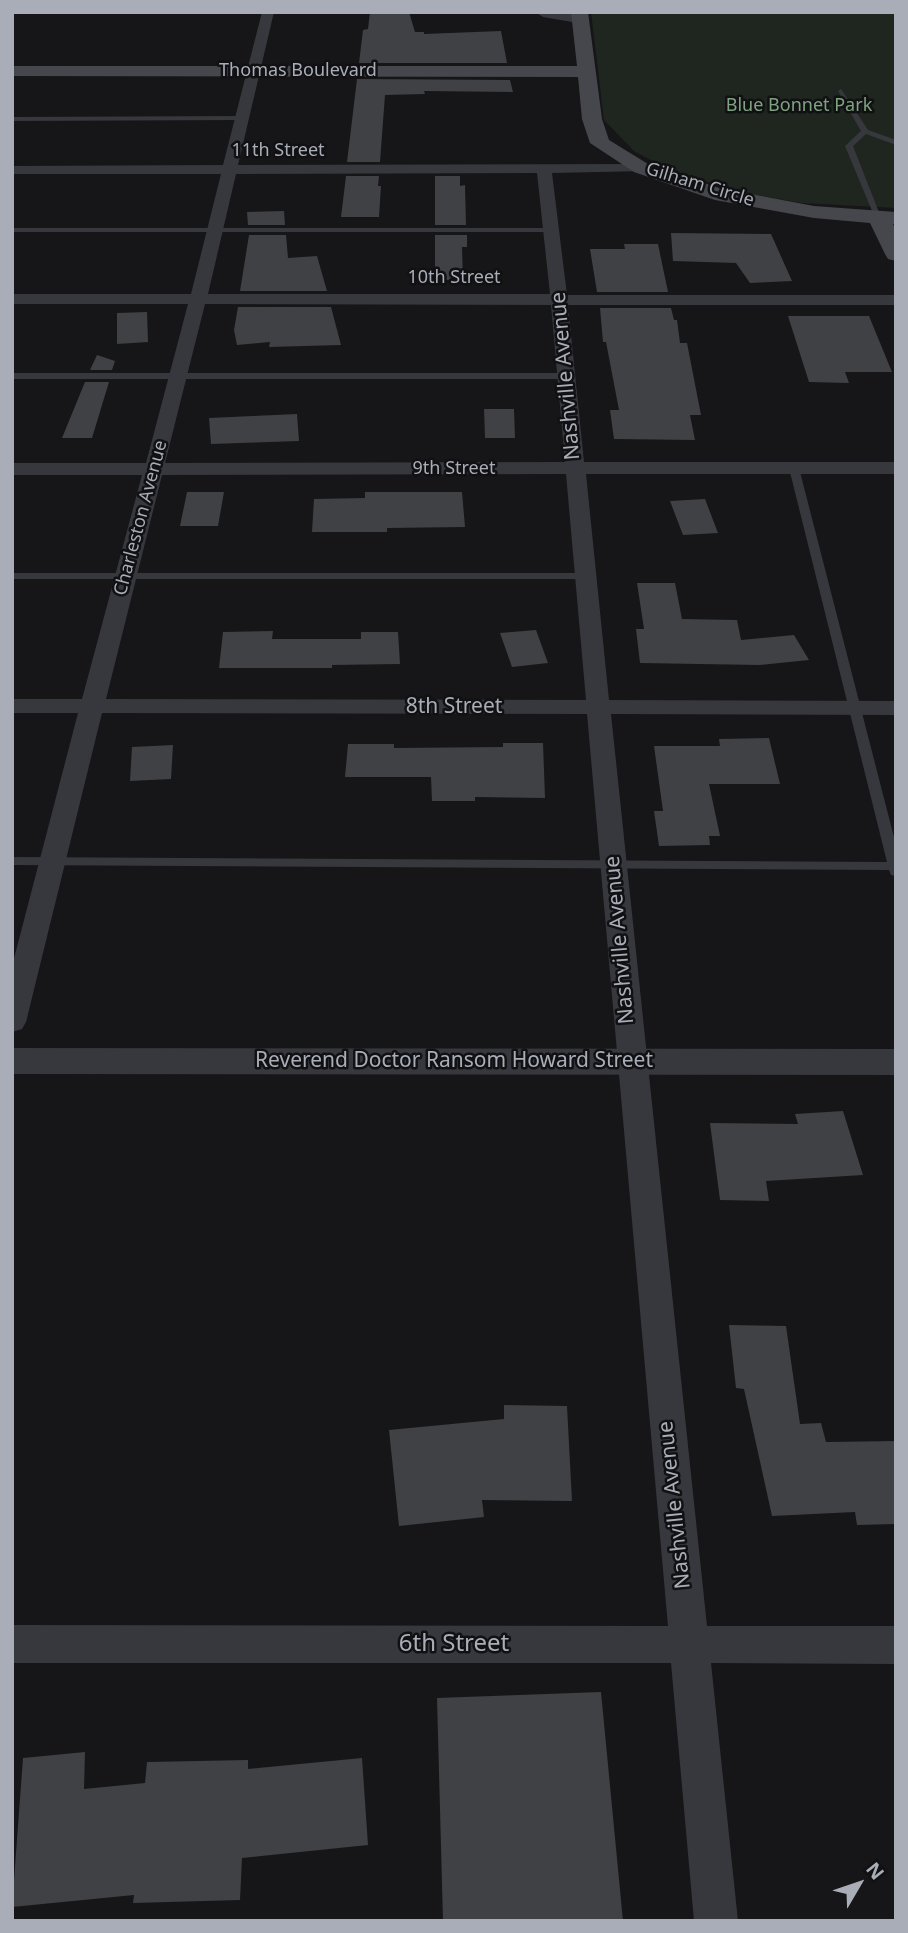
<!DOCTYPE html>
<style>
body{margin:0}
#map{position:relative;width:908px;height:1933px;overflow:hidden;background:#161618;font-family:"Noto Sans",sans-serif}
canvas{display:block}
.frame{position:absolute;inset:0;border:14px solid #a8adb8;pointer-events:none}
.north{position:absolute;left:824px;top:1849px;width:70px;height:70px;-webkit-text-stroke:5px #111113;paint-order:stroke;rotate:51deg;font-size:19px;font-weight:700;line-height:28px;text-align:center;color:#a8adb8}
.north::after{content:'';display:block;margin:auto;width:24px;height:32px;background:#a8adb8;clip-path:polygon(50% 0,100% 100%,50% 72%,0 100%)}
</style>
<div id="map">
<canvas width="908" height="1933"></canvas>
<div class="frame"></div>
<div class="north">N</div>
</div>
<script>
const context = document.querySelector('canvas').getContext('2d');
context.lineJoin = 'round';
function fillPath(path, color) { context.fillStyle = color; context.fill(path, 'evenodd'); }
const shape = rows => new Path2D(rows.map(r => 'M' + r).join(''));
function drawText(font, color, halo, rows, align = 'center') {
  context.font = font + ' "Noto Sans",sans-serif'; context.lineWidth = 5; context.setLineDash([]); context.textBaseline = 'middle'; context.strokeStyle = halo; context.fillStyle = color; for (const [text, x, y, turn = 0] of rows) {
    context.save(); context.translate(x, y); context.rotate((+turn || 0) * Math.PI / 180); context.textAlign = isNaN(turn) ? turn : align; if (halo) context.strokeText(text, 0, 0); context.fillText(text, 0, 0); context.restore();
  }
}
fillPath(shape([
 [591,12,896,12,896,208,802,203,750,194,696,179,660,165,634,151,604,120]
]), '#1e261f');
fillPath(shape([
 [370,12,409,12,415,32,424,32,424,34,501,31,507,63,359,63,363,30,368,29],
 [357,79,510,80,513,92,424,91,425,94,385,95,380,162,347,162],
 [346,176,379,176,378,186,381,186,379,217,341,217],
 [435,176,460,176,460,186,465,185,466,225,435,225],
 [284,211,285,225,248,225,247,212],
 [671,233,771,234,792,281,750,283,736,263,673,261],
 [249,235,286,235,288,258,317,256,327,291,240,291],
 [435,235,467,235,467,247,462,247,463,280,435,280],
 [624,244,658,244,668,292,597,292,590,249,625,249],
 [238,307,331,307,341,345,269,347,270,342,237,345,234,330],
 [600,308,671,308,674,320,677,320,680,343,687,343,701,415,690,415,695,440,614,439,610,410,619,410,606,342,603,342],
 [147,312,148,342,117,344,117,313],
 [788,316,869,316,892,372,845,372,849,383,809,382],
 [97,355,115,361,112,370,90,370],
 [85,382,109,382,92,438,62,438],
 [484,409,514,409,515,438,485,438],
 [297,414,299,441,211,444,209,418],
 [187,492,224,492,218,526,180,526],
 [365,492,462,492,465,527,387,528,387,532,312,532,314,499,365,498],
 [705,499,718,533,683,535,670,501],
 [637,583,675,583,682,619,737,620,741,640,794,635,809,660,760,665,640,663,636,629,644,629],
 [536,630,548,663,512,667,500,633],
 [273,631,272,639,361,639,361,632,398,632,400,664,332,665,332,668,219,668,223,632],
 [769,738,780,784,709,784,720,836,709,836,710,845,659,846,654,811,663,811,654,746,720,746,719,739],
 [503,743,543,743,545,798,475,797,475,801,432,801,431,777,345,777,348,744,394,744,394,748,503,747],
 [173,745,171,779,130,781,132,747],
 [843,1111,863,1175,766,1181,769,1201,720,1200,710,1123,798,1124,795,1114],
 [729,1325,786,1326,800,1424,821,1423,826,1442,896,1441,896,1524,857,1525,855,1512,772,1516,744,1389,736,1388],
 [504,1405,567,1406,572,1501,482,1500,484,1517,399,1526,389,1430,504,1419],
 [601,1692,623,1921,443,1921,437,1698],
 [85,1752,84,1789,145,1783,147,1762,248,1760,248,1769,362,1758,368,1845,242,1858,240,1900,133,1903,134,1895,12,1907,23,1758]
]), '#404145');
fillPath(shape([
 [841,89,868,130,896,140,896,145,866,134,853,146,882,220,875,218,845,146,861,131,838,91,841,89],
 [12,117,242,116,246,118,242,120,12,121,12,117],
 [12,228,552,228,556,230,552,232,12,232,12,228],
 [12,373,565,373,570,376,565,379,12,379,12,373],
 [794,465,799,468,896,845,896,876,891,875,889,870,12,865,12,857,887,862,789,468,794,465],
 [12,573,585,573,590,576,585,579,12,579,12,573]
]), '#37383d');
fillPath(shape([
 [262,12,274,12,238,165,641,164,648,168,646,171,552,173,567,295,896,295,896,305,568,305,584,462,896,462,896,474,586,474,609,700,896,701,896,715,611,714,707,1626,896,1626,896,1664,711,1663,738,1921,694,1921,671,1663,12,1663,12,1625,668,1626,587,714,102,713,26,1022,22,1029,12,1032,12,966,78,713,12,713,12,699,82,699,142,475,12,475,12,463,146,463,188,304,12,304,12,294,191,294,221,174,12,174,12,166,223,165,262,12],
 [537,173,550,294,208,294,236,174,537,173],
 [205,304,551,305,565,462,165,463,205,304],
 [566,474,586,700,106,699,162,475,566,474]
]), '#37383d');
fillPath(shape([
 [535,12,572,12,583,15,586,18,578,23,543,17,535,12],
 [12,1048,896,1049,896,1075,12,1074,12,1048]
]), '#37383d');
fillPath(shape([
 [571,12,588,12,602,119,609,140,648,164,719,188,814,206,896,212,896,224,893,224,896,230,896,261,888,259,885,254,870,223,814,218,715,200,634,172,590,143,582,119,578,77,12,76,12,66,577,66,571,12]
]), '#45474d');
drawText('18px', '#a8adb8', '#111113', [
 ["Thomas Boulevard",298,71],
 ["11th Street",278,151],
 ["Gilham Circle",700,185,17],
 ["10th Street",454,278],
 ["9th Street",454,469],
 ["Charleston Avenue",141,518,-75]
]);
drawText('18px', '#7fa381', '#111113', [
 ["Blue Bonnet Park",799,106]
]);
drawText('21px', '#a8adb8', '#111113', [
 ["Nashville Avenue",566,376,-95],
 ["8th Street",454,707],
 ["Nashville Avenue",620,940,-95],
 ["Reverend Doctor Ransom Howard Street",454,1061],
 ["Nashville Avenue",675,1505,-96]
]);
drawText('24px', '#a8adb8', '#111113', [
 ["6th Street",454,1644]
]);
</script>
